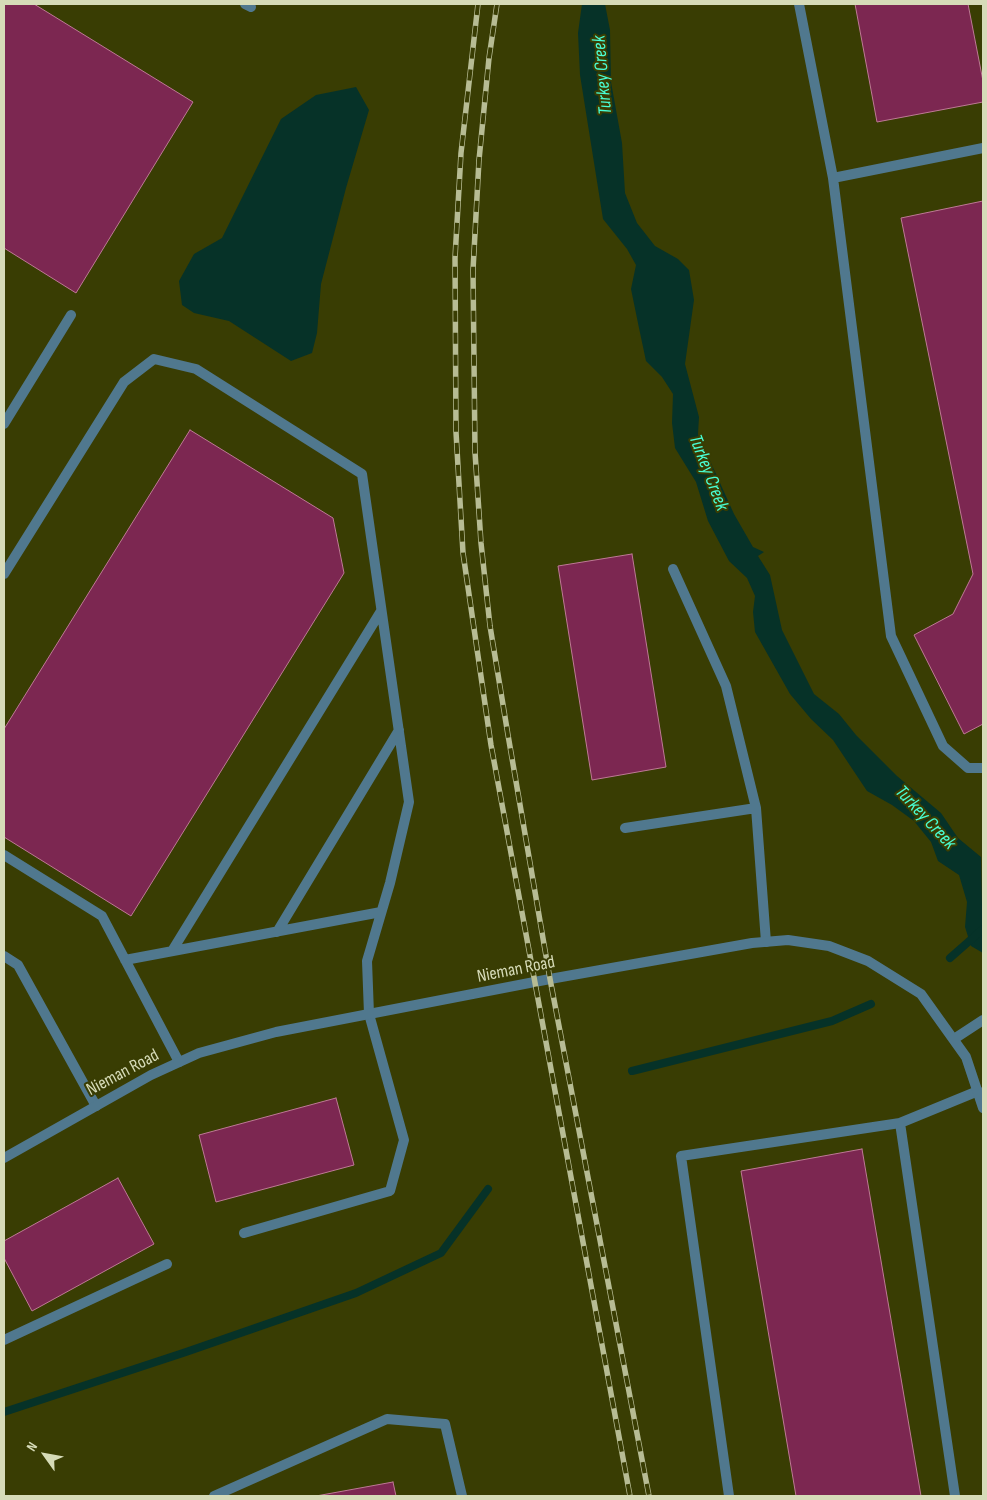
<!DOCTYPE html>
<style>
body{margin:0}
#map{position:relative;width:987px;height:1500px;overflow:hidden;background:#393d03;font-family:"Sofia Sans Condensed",sans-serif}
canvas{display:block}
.frame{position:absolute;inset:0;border:5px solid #d6dbb8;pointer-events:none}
.north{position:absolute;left:20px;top:1430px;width:50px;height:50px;-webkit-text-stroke:4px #393d03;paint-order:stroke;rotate:302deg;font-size:14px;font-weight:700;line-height:20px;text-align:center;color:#d6dbb8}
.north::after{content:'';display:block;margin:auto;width:18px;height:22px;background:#d6dbb8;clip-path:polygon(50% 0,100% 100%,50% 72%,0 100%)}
</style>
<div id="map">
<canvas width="987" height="1500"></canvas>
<div class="frame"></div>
<div class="north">N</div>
</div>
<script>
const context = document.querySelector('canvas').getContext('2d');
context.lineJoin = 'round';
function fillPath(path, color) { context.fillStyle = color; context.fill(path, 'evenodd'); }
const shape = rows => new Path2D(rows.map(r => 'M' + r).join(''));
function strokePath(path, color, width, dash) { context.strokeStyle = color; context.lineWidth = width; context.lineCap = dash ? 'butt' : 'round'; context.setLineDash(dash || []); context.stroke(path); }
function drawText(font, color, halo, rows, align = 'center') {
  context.font = font + ' "Sofia Sans Condensed",sans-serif'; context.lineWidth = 4; context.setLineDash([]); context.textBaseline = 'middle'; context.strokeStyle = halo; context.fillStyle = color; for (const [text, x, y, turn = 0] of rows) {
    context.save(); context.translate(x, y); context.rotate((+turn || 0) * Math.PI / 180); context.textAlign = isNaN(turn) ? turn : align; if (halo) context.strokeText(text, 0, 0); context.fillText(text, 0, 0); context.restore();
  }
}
fillPath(shape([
 [582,4,605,4,610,30,611,82,622,143,625,193,637,223,655,246,678,259,689,270,694,300,685,364,699,417,698,434,734,514,753,547,764,552,758,556,770,575,782,630,814,694,839,714,856,735,897,776,941,813,958,838,981,857,983,953,971,946,965,927,967,902,959,875,938,861,931,842,914,821,892,805,867,791,833,740,811,719,790,694,755,632,753,612,755,596,747,578,729,561,708,521,696,482,675,448,672,423,673,394,662,377,646,361,639,328,631,289,636,265,627,249,603,219,580,75,578,33],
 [356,87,369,110,346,188,321,284,317,333,312,353,291,361,229,321,194,313,182,305,179,281,194,254,222,238,281,119,316,95]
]), '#063228');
strokePath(shape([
 [950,958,983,929],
 [632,1071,832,1021,871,1004],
 [4,1412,186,1352,356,1293,441,1253,488,1189]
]), '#063228', 8);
const building = shape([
 [4,4,34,4,193,102,76,293,4,248,4,4],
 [855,4,968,4,983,81,983,102,877,122,855,4],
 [983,201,983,724,964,734,914,635,953,614,973,574,901,218,983,201],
 [190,430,333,518,344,573,131,916,4,837,4,729,190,430],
 [632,554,666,767,592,780,558,566,632,554],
 [336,1098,354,1165,216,1202,199,1135,336,1098],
 [862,1149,921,1496,796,1496,741,1171,862,1149],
 [118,1178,154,1244,32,1311,4,1258,4,1241,118,1178],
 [393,1482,396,1496,316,1496,393,1482]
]);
fillPath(building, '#7c2751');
strokePath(building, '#be7995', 1);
strokePath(shape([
 [245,4,251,7],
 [799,4,833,178,891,636,943,746,968,768,983,768],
 [833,178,983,148],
 [4,424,71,315],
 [673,569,726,686,756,808,766,942],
 [4,574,124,382,154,359,196,369,362,474,409,802,390,883,367,961,369,1014,404,1140,390,1191,244,1233],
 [625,828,756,808],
 [4,855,102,916,179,1062],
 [277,932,399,730],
 [172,951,381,611],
 [4,956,18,965,96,1106],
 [125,960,381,912],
 [900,1123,955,1496],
 [4,1340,167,1264],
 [214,1496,387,1419,445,1424,462,1496],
 [729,1496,681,1156,900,1123,978,1091]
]), '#50788e', 10);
strokePath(shape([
 [954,1039,983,1020],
 [4,1158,151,1075,199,1053,276,1032,550,979,752,943,788,940,829,946,868,961,921,994,966,1057,983,1108]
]), '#50788e', 10);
const rail = shape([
 [478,4,461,153,455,258,456,432,463,553,491,745,630,1496],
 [497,4,489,58,479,160,473,270,475,452,481,543,490,626,508,735,550,979,649,1496]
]);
strokePath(rail, '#b7bc94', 5.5);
strokePath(rail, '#393d03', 4, [11]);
drawText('18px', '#d6dbb8', '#393d03', [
 ["Nieman Road",516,970,-11],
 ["Nieman Road",123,1073,-28]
]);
drawText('italic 19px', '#49fed5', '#393d03', [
 ["Turkey Creek",603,75,-95],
 ["Turkey Creek",708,473,69],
 ["Turkey Creek",925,818,47]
]);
</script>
